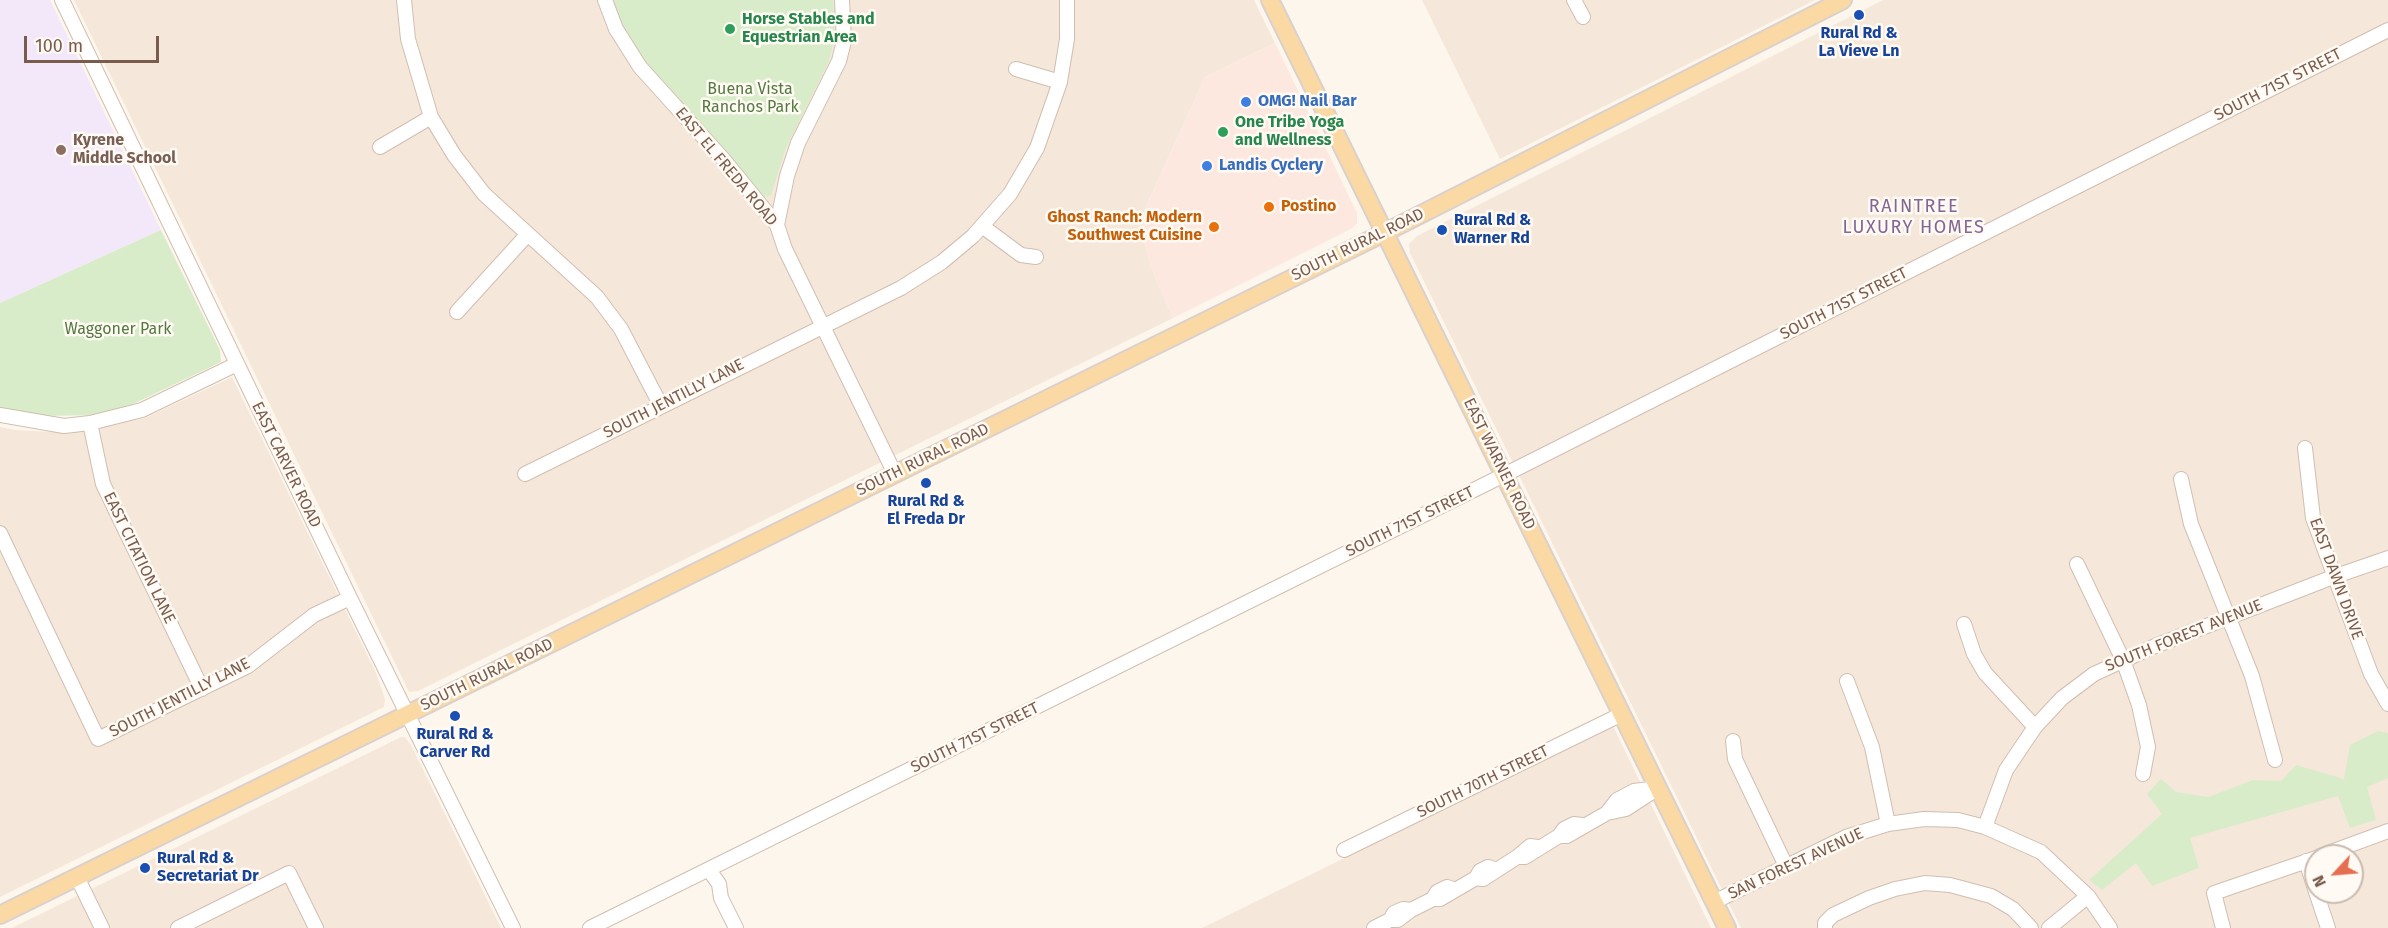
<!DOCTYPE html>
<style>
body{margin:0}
#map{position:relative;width:2388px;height:928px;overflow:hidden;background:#fdf6ec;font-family:"Fira Sans",sans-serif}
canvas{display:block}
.north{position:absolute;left:2304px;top:844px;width:60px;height:60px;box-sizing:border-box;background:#fffaf3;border:2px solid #cabbb1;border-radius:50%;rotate:244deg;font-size:16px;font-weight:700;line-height:24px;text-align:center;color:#7a5c4d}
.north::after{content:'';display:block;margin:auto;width:21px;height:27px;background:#e76f51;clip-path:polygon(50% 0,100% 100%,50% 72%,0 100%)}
.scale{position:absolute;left:24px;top:36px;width:135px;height:27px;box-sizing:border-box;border:3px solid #7a5c4d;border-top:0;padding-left:8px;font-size:18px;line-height:21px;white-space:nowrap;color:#7a5c4d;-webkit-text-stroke:4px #fffaf3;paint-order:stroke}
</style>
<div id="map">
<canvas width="2388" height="928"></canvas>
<div class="north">N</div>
<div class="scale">100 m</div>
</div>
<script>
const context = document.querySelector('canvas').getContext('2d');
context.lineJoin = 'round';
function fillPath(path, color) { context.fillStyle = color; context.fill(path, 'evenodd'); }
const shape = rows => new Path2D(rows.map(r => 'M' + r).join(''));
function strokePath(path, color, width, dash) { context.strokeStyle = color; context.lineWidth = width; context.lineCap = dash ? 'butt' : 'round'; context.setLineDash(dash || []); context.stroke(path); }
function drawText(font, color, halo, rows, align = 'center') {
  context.font = font + ' "Fira Sans",sans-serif'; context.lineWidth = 5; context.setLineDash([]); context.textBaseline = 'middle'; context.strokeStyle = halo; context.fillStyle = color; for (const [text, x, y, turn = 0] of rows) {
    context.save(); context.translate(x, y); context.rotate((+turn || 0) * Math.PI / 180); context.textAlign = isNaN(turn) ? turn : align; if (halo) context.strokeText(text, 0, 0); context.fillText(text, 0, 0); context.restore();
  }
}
fillPath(shape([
 [74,0,1254,0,1275,43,1205,77,1139,222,1152,270,1173,318,418,691,409,692],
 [1422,0,1815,0,1500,159],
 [1883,0,2388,0,2388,928,1741,928,1410,253,1409,244,1417,236],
 [2316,856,2352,856,2352,892,2316,892],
 [232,377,376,673,385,699,384,707,0,897,0,427,15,430,70,433,145,418],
 [1613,726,1711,928,1202,928],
 [401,737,405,737,411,745,501,928,12,928]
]), '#f5e8da');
fillPath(shape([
 [1275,43,1357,213,1357,224,1351,229,1173,318,1152,270,1139,222,1205,77]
]), '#fde8e0');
fillPath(shape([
 [0,0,50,0,161,230,0,303]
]), '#f3e8fa');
fillPath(shape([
 [613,0,833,0,835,36,829,61,786,148,771,195,765,197,656,75,640,55,620,21],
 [161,230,220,350,221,362,127,407,96,415,43,416,0,407,0,303],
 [2378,731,2388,733,2388,778,2367,787,2376,820,2350,828,2338,796,2190,838,2199,868,2152,886,2136,863,2102,890,2089,880,2162,814,2147,794,2161,779,2176,792,2208,797,2253,780,2281,781,2296,765,2344,779,2350,745]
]), '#d8ecc9');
const minor = shape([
 [62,0,350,598,513,928],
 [404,0,408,39,431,117,454,155,484,194,597,297,621,329,661,406],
 [605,0,616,29,640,67,724,160,777,225,785,249,895,474],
 [1574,0,1583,17],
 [1016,69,1060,82],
 [380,147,431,117],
 [777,225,787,176,798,143,839,61,844,41,842,0],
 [982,226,1021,255,1036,257],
 [457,312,527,235],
 [0,415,64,426,90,423,142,410,237,364],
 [90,423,103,484,202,689],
 [2305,448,2313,518,2371,674,2388,704],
 [525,474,901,288,942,262,973,236,1010,194,1037,148,1060,82,1067,39,1067,0],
 [2181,479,2191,524,2252,676,2275,760],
 [0,533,98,739,248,666,314,615,350,598],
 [2077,564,2123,660,2139,705,2148,747,2143,774],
 [1964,624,1974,654,1985,673,2035,727],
 [1847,681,1872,747,1888,824],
 [1733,741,1735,759,1786,866],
 [1607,813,1617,800,1634,791,1658,788],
 [1582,825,1574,824,1564,829,1559,836,1567,836,1607,813,1626,809,1658,788],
 [1985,827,2006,770,2035,727,2062,698,2094,674,2155,646,2333,577,2388,558],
 [1538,847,1530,846,1517,857,1525,857,1559,836],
 [1344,850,1622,714],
 [2320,856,2388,831],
 [2306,861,2316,892],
 [1494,869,1488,867,1480,871,1476,878,1483,879,1517,857],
 [709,870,719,884,721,898,736,928],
 [77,877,102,928],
 [1453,889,1447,887,1437,892,1433,899,1440,899,1476,878],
 [2316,892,2328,928],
 [1714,902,1846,837,1888,824,1924,819,1958,820,1985,827,2041,852,2088,896,2110,928],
 [1411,910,1403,909,1394,913,1390,920,1398,920,1411,910,1433,899],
 [178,928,289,873,316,928],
 [590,928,1504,475,2388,30],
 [1374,928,1390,920],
 [1825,928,1825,923,1833,915,1869,898,1895,889,1925,883,1950,885,1991,896,2013,909,2031,928],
 [2049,928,2088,896],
 [2223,928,2214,893,2316,858]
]);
const major = shape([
 [1270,0,1727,928],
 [0,915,1386,232,1843,0]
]);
strokePath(minor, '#d1beb0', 16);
strokePath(major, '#dad1cd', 20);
strokePath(minor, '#fff', 14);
strokePath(major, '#fbd9a5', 16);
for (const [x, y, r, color] of [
 [1859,15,6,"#1a4fb4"],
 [730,29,6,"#2e9e5b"],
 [1246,102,6,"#3f7fe0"],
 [1223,132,6,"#2e9e5b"],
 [61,150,6,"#8d6e63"],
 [1207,166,6,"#3f7fe0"],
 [1269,207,6,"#e8710a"],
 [1214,227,6,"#e8710a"],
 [1442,230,6,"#1a4fb4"],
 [926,483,6,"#1a4fb4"],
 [455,716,6,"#1a4fb4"],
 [145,868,6,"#1a4fb4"]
]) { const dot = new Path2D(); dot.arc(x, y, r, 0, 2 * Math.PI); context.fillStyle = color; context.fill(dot); strokePath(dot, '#fffaf3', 2); }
drawText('bold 16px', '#27864d', '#fffaf3', [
 ["Horse Stables and",742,20],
 ["Equestrian Area",742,38],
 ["One Tribe Yoga",1235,123],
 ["and Wellness",1235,141]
], 'left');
drawText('bold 16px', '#164399', '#fffaf3', [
 ["Rural Rd &",1859,34],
 ["La Vieve Ln",1859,52],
 ["Rural Rd &",1454,221,"left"],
 ["Warner Rd",1454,239,"left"],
 ["Rural Rd &",926,502],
 ["El Freda Dr",926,520],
 ["Rural Rd &",455,735],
 ["Carver Rd",455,753],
 ["Rural Rd &",157,859,"left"],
 ["Secretariat Dr",157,877,"left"]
]);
drawText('16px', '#7a5c4d', '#fffaf3', [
 ["SOUTH 71ST STREET",2278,85,-27],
 ["EAST EL FREDA ROAD",726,167,50],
 ["SOUTH RURAL ROAD",1358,245,-26],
 ["SOUTH 71ST STREET",1844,304,-27],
 ["SOUTH JENTILLY LANE",674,399,-27],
 ["SOUTH RURAL ROAD",923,460,-26],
 ["EAST WARNER ROAD",1499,464,64],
 ["EAST CARVER ROAD",286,465,64],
 ["SOUTH 71ST STREET",1410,522,-26],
 ["EAST CITATION LANE",139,558,64],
 ["EAST DAWN DRIVE",2336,579,70],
 ["SOUTH FOREST AVENUE",2184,636,-22],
 ["SOUTH RURAL ROAD",487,675,-26],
 ["SOUTH JENTILLY LANE",180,698,-27],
 ["SOUTH 71ST STREET",975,738,-26],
 ["SOUTH 70TH STREET",1483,782,-26],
 ["SAN FOREST AVENUE",1796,864,-25]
]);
drawText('16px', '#537a41', '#fffaf3', [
 ["Buena Vista",750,90],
 ["Ranchos Park",750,108],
 ["Waggoner Park",118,330]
]);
drawText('bold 16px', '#366cbe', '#fffaf3', [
 ["OMG! Nail Bar",1258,102],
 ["Landis Cyclery",1219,166]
], 'left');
drawText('bold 16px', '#785e54', '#fffaf3', [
 ["Kyrene",73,141],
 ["Middle School",73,159]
], 'left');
drawText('bold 16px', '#c56008', '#fffaf3', [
 ["Postino",1281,207],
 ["Ghost Ranch: Modern",1202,218,"right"],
 ["Southwest Cuisine",1202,236,"right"]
], 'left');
context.letterSpacing = '1.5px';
drawText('18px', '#846695', '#fffaf3', [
 ["RAINTREE",1914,207],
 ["LUXURY HOMES",1914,228]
]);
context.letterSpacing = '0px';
</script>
